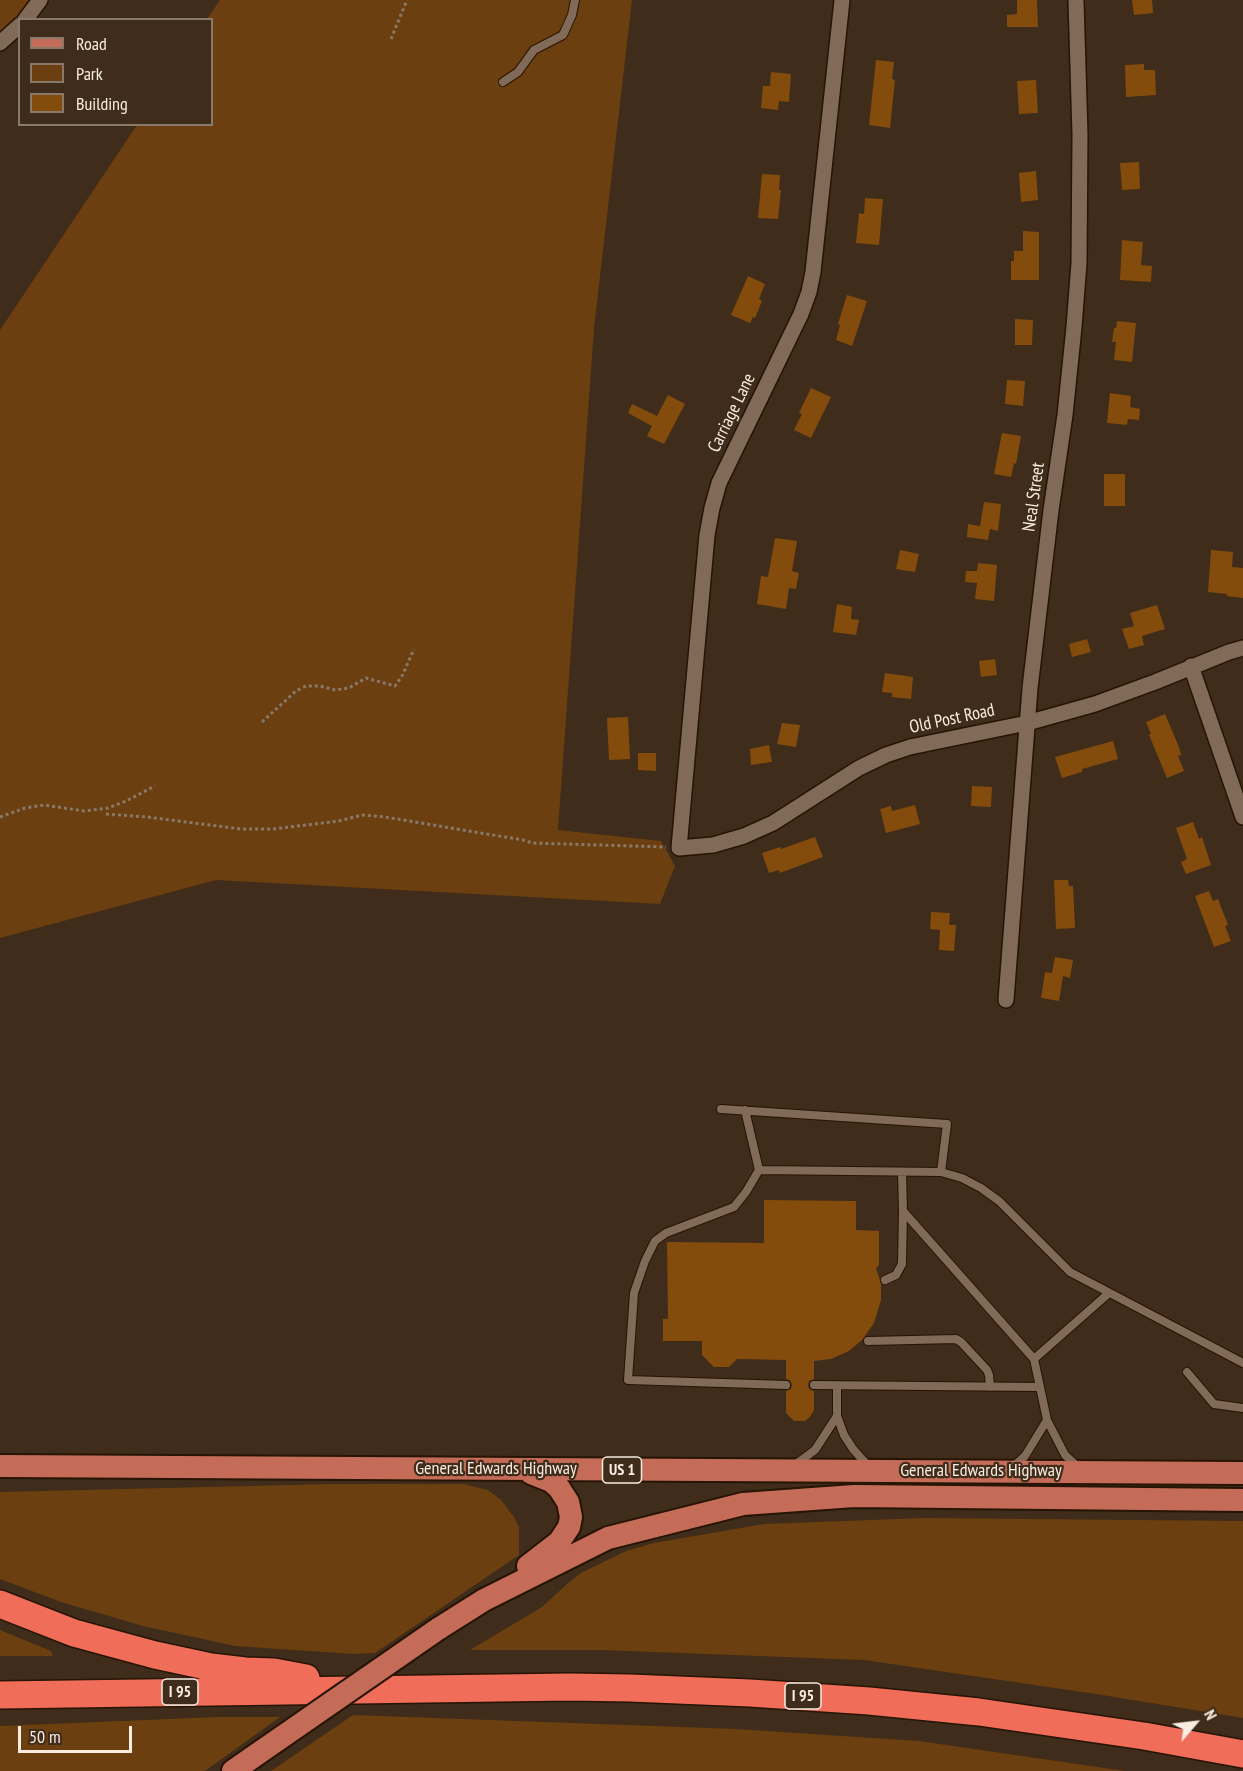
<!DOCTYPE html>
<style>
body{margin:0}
#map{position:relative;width:1243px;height:1771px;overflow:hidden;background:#3f2c1a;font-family:"PT Sans Narrow",sans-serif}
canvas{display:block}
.legend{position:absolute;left:18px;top:18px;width:195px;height:108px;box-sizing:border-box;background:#3f2c1a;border:2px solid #89796a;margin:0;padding:8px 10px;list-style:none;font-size:18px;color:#f9ece1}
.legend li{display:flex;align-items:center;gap:12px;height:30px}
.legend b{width:30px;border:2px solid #89796a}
.north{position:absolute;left:1165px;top:1693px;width:60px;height:60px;-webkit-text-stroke:4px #3f2c1a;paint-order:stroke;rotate:62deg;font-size:16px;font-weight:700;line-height:24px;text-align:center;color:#f9ece1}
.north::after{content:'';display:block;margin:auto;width:21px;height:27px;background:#f9ece1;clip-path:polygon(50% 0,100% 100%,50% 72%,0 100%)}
.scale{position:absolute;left:18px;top:1726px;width:114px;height:27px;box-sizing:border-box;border:3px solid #f9ece1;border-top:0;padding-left:8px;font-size:18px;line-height:21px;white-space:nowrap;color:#f9ece1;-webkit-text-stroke:4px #3f2c1a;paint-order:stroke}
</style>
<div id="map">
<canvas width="1243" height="1771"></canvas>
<ul class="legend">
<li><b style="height:8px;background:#c46c58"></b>Road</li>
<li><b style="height:16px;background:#6b3f0f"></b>Park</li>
<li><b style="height:16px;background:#834c0d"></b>Building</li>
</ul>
<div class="north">N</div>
<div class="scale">50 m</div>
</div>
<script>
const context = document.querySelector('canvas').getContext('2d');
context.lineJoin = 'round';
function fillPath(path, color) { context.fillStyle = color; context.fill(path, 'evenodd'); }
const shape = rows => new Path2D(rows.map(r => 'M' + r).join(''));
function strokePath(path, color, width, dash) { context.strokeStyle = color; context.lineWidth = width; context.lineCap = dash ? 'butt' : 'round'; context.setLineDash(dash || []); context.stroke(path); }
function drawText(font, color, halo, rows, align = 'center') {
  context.font = font + ' "PT Sans Narrow",sans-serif'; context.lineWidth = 4.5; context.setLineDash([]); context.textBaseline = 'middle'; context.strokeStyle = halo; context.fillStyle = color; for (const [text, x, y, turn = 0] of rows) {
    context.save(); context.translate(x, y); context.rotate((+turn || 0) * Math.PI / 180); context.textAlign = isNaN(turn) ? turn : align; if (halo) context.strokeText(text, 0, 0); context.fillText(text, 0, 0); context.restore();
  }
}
fillPath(shape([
 [0,0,40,0,0,43],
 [220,0,632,0,594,328,558,830,661,841,675,866,660,904,216,880,0,938,0,330,137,125,212,124,212,20,207,19],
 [331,1484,464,1484,488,1490,501,1500,514,1517,519,1527,519,1555,375,1653,353,1654,235,1646,143,1626,61,1602,0,1579,0,1492],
 [924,1518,1243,1521,1243,1718,1096,1694,864,1660,601,1650,470,1650,542,1607,567,1584,581,1573,626,1551,654,1543,764,1524],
 [0,1630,51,1651,53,1656,0,1656],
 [353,1715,736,1729,919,1741,1125,1771,271,1771],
 [218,1717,280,1717,205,1771,0,1771,0,1726]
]), '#6b3f0f');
fillPath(shape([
 [1017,0,1037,0,1038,27,1007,27,1007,15,1017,14],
 [1132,0,1152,0,1153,13,1134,15],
 [876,60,894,62,892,79,895,80,890,128,869,125],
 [1144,64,1144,70,1155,70,1156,95,1126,97,1125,65],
 [771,72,791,74,789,102,779,101,778,110,761,108,763,86,770,86],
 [1036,80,1038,113,1019,114,1017,81],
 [1139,162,1140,189,1122,190,1120,163],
 [1036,171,1038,200,1021,202,1019,173],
 [762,174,780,175,779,190,781,190,778,219,758,218],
 [865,198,883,199,879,245,856,243,859,213,864,214],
 [1023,231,1039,232,1039,280,1011,280,1011,261,1014,261,1014,251,1023,251],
 [1122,240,1143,242,1141,265,1152,266,1151,282,1120,280],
 [748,276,765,284,759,299,762,301,755,318,753,317,750,323,731,315],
 [847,295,867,301,852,346,836,340,840,325,838,324],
 [1015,319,1033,320,1032,345,1015,345],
 [1117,321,1136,323,1132,362,1114,360,1116,342,1112,342,1114,328,1116,328],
 [1007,380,1025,381,1023,406,1005,404],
 [811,388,831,397,811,438,794,430,802,414,799,413],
 [1110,393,1131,396,1130,407,1140,409,1139,420,1128,419,1127,425,1107,423],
 [668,395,685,404,664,444,647,436,652,426,628,413,632,404,657,416],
 [1002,433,1021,436,1016,464,1014,463,1011,477,994,474],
 [1104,474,1125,474,1125,506,1104,506],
 [984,502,1001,504,998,531,990,529,988,540,967,537,968,524,980,526],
 [775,538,797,541,792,571,799,573,796,589,789,588,786,609,757,604,761,576,768,577],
 [900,550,919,554,915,572,896,569],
 [1211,550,1233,552,1232,567,1243,568,1243,598,1227,596,1227,594,1208,592],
 [978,563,997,565,994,601,975,599,977,583,965,582,966,571,977,571],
 [837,604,852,607,851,619,859,620,856,635,833,632],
 [1157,605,1165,629,1142,636,1144,645,1129,649,1122,629,1134,626,1130,613],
 [1087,639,1091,652,1072,657,1069,644],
 [995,659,997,675,981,677,979,661],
 [885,673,913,677,911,699,892,697,892,693,882,692],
 [1165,714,1179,747,1181,755,1178,756,1184,771,1167,778,1149,735,1151,734,1146,722],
 [628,717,630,759,609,760,607,718],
 [782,723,800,725,796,747,777,744],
 [1113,741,1118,759,1082,769,1082,772,1062,778,1055,757],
 [769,745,772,762,751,765,750,749],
 [638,753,656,753,656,771,638,770],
 [972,786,992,787,991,807,971,806],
 [915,805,920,824,886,833,880,809,891,806,892,811],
 [1193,822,1199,839,1202,837,1211,865,1186,874,1181,862,1187,859,1176,828],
 [815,837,823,857,780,873,779,870,769,873,762,853,780,847,781,849],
 [1054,880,1068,880,1069,886,1073,886,1075,928,1056,929],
 [1209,891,1213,901,1218,899,1228,925,1225,926,1231,941,1214,947,1195,896],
 [931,912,950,913,949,925,956,925,954,951,939,950,940,930,930,929],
 [1055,957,1073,960,1070,978,1063,976,1059,1001,1041,998,1045,972,1052,973],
 [764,1200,856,1201,856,1230,879,1231,879,1265,876,1268,881,1284,881,1300,874,1323,862,1340,849,1351,831,1359,814,1361,814,1379,809,1381,808,1386,810,1390,814,1391,814,1410,810,1417,805,1421,794,1421,786,1413,786,1391,791,1389,792,1385,790,1380,786,1379,786,1360,737,1359,729,1367,714,1367,702,1355,702,1341,663,1341,663,1319,668,1319,667,1242,764,1243]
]), '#834c0d');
const service = shape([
 [503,82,518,72,534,50,563,35,572,15,575,0],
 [721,1109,947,1124,941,1172],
 [745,1110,759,1170],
 [902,1172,903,1211,1034,1359,1047,1420,1065,1455,1077,1466],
 [885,1280,896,1275,902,1264,903,1211],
 [868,1341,956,1339,961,1342,987,1370,989,1375,990,1387],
 [1034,1359,1109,1293],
 [1187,1372,1214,1404,1243,1408],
 [786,1385,628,1380,634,1293,645,1261,655,1241,666,1233,734,1207,746,1192,759,1170,941,1172,962,1178,981,1188,999,1201,1070,1272,1243,1363],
 [814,1385,1040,1387],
 [837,1386,837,1416,844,1435,853,1449,869,1467],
 [796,1464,815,1450,837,1416],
 [1013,1467,1025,1456,1047,1420]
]);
const minor = shape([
 [842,0,813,272,809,292,801,314,719,483,712,508,707,535,679,848,713,845,744,836,773,823,859,768,886,755,910,747,1027,723,1095,704,1155,682,1229,652,1243,648],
 [25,20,40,0],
 [0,43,20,25],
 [1191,666,1243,817],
 [1006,1000,1030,688,1051,510,1065,415,1074,327,1079,263,1080,135,1076,0]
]);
const primary = shape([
 [0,1466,1243,1473],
 [528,1566,559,1542,569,1527,571,1517,568,1502,559,1488,551,1481,531,1473],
 [438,1629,484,1600,608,1538,743,1504,854,1496,1243,1500],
 [233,1771,253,1757]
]);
const motorway = shape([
 [0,1604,74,1633,155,1655,211,1667,245,1671,274,1672,306,1678],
 [0,1695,570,1687,630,1688,750,1693,869,1701,979,1712,1144,1736,1243,1754]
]);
strokePath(service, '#261404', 10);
strokePath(minor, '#261404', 18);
strokePath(primary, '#261404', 26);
strokePath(motorway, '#261404', 30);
strokePath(shape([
 [391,39,407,0],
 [262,722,296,691,306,686,320,686,335,690,349,688,366,678,395,686,402,676,414,649],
 [106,814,147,817,241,829,273,829,339,821,362,815,385,817,523,840,532,843,666,847],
 [0,817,25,808,44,805,84,811,108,808,126,801,155,786]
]), '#89796a', 3, [3, 3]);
strokePath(service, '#816a57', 8);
strokePath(minor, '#816a57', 15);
strokePath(primary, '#c46c58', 22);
strokePath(motorway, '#f06d59', 27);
const primaryBridge = shape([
 [253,1757,438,1629]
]);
strokePath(primaryBridge, '#261404', 26, []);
strokePath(primaryBridge, '#c46c58', 22);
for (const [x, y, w] of [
 [622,1470,39],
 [180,1692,36],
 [803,1696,36]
]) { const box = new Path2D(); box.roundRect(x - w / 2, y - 13, w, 26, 4.5); context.fillStyle = '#3f2c1a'; context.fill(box); strokePath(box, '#f9ece1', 1.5); }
drawText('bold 16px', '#f9ece1', null, [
 ["US 1",622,1470],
 ["I 95",180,1692],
 ["I 95",803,1696]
]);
drawText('18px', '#f9ece1', '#3f2c1a', [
 ["Carriage Lane",732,413,-64],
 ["Neal Street",1034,497,-82],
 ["Old Post Road",952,719,-12],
 ["General Edwards Highway",496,1469],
 ["General Edwards Highway",981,1471]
]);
</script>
